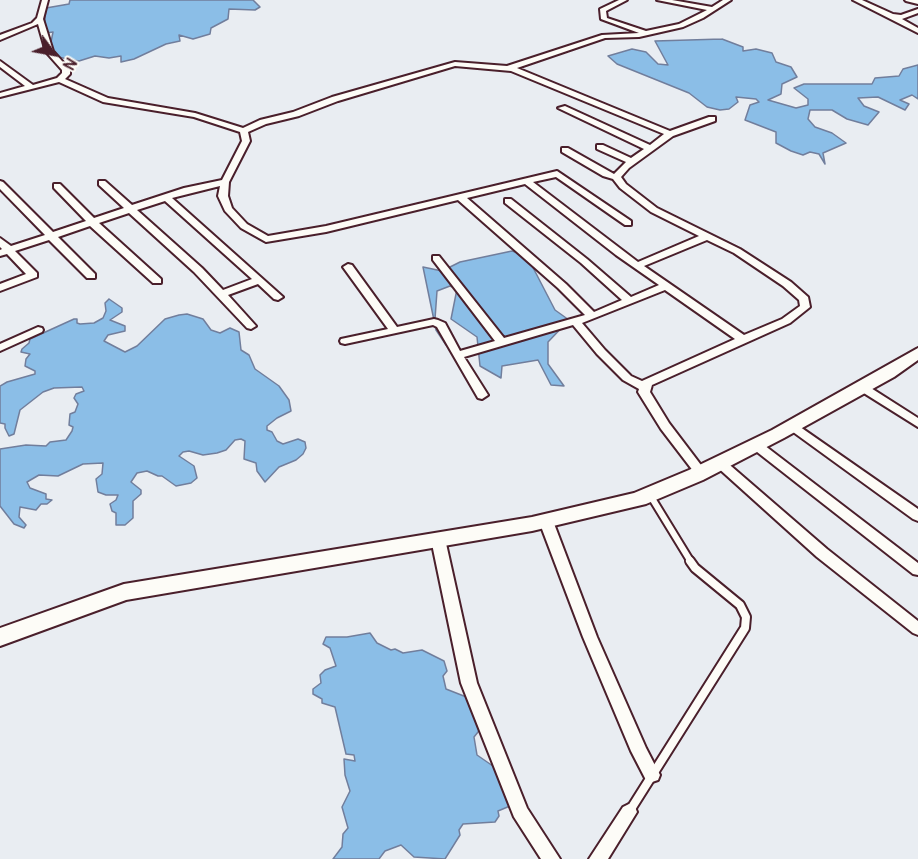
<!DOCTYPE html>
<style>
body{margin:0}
#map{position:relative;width:918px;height:859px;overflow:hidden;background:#e9edf2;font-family:Pangolin,sans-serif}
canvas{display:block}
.north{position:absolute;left:24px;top:24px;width:60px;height:60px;-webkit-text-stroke:4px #fdfcf7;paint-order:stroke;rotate:122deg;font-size:16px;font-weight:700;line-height:24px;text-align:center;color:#4a1f2b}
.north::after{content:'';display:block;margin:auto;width:21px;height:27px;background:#4a1f2b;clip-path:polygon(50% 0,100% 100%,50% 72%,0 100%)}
</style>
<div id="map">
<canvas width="918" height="859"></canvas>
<div class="north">N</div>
</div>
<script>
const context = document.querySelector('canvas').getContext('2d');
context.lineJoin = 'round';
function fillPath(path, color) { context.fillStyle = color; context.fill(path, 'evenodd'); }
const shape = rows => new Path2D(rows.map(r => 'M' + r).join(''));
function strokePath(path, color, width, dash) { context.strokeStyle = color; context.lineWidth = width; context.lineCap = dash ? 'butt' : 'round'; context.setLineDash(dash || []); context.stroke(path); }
const water = shape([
 [70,0,253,0,260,7,255,10,229,9,228,19,211,28,210,34,193,39,179,35,180,41,166,44,134,59,121,62,121,56,109,58,95,56,79,61,58,57,50,47,53,32,46,33,44,31,46,8,69,4,70,0],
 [722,39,743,47,743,51,756,49,772,53,776,62,791,67,797,77,782,84,781,94,768,100,796,108,808,105,808,99,794,88,804,84,872,84,875,78,899,76,903,69,918,65,918,99,912,95,900,100,909,104,905,110,878,97,858,98,864,106,879,112,868,125,847,119,832,110,810,110,808,119,815,127,832,133,846,143,823,153,825,164,819,154,810,152,803,155,791,151,776,143,776,132,745,120,750,105,759,102,756,99,736,97,738,102,729,109,720,110,707,107,689,93,617,64,608,56,632,49,646,52,658,64,668,65,655,41,722,39],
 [512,251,527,256,555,310,569,320,548,342,548,364,564,386,551,385,538,360,502,366,501,378,480,366,477,337,451,319,457,289,450,286,437,291,435,319,453,339,446,345,436,330,423,267,442,271,460,262,512,251],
 [109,299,122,308,122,312,110,320,125,326,125,331,108,335,104,341,125,352,137,346,165,319,179,315,187,314,203,319,211,330,220,333,230,328,239,332,241,350,249,355,255,369,279,386,289,400,291,411,277,418,267,426,267,430,272,432,277,441,283,444,298,439,305,442,306,448,303,454,296,460,279,467,265,482,257,471,256,463,244,459,245,441,241,439,235,440,226,450,217,453,203,455,189,451,183,452,179,456,194,466,197,478,191,483,176,486,162,476,158,476,147,471,137,473,131,482,141,490,141,494,133,501,133,518,125,525,116,525,116,513,112,511,110,504,116,500,118,495,106,495,98,492,96,479,102,474,103,463,83,464,58,476,39,475,27,482,30,488,46,494,46,499,52,500,47,504,41,504,36,510,20,507,19,517,26,525,24,528,14,524,0,506,0,449,26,445,46,446,50,442,66,440,72,431,73,427,69,425,70,414,75,412,78,404,74,398,76,394,84,391,82,387,54,388,43,392,20,410,14,434,9,436,5,428,5,424,0,423,0,386,7,382,35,374,35,371,25,366,26,359,30,354,21,352,22,349,29,343,30,339,74,319,77,319,77,323,80,324,94,323,103,318,106,311,105,303,109,299],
 [370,633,377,643,391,650,395,649,403,653,422,650,444,661,447,671,443,676,446,689,474,700,486,722,474,737,477,755,503,773,510,806,498,811,499,816,495,822,463,824,459,830,460,835,445,859,414,857,401,845,385,851,379,859,333,859,342,847,343,834,348,828,342,807,350,791,345,775,344,759,355,761,354,755,346,754,335,707,322,703,322,699,313,694,313,689,321,683,320,675,325,670,336,666,330,648,323,644,326,637,347,637,370,633]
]);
fillPath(water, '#8bbee7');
strokePath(water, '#717e9c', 1.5);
const laneFar1 = shape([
 [650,495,691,562]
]);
const lane = shape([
 [629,812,745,628,746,617,740,605,695,568,690,561]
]);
const street = shape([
 [42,0,48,0,43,19,53,51,70,70,70,74,65,79,108,98,195,113,243,128,260,120,293,112,332,97,455,62,507,66,602,35,639,33,601,19,600,9,619,0,627,0,606,11,607,18,646,31,679,24,707,10,657,0,672,0,712,7,723,0,731,0,703,18,683,27,639,37,605,38,517,68,670,131,709,117,715,117,715,121,673,136,629,168,621,177,626,184,657,208,740,249,791,282,808,297,810,307,790,323,652,385,650,392,669,423,707,473,701,477,697,476,661,429,638,392,639,389,623,380,597,354,573,325,464,357,488,395,482,399,478,398,437,327,433,325,345,344,341,343,340,341,341,339,388,329,343,267,348,264,352,265,397,327,434,319,438,320,445,323,460,351,495,341,433,260,433,256,439,256,504,338,585,315,558,288,458,200,326,232,266,242,241,228,225,211,218,196,220,186,172,198,283,297,278,300,274,299,258,284,228,295,256,326,251,329,247,328,194,272,129,213,99,223,161,279,161,283,153,283,90,226,58,237,95,274,95,278,87,278,49,240,15,251,37,273,37,277,0,291,0,284,26,274,7,254,0,256,0,250,2,249,0,247,0,238,11,246,45,235,0,189,0,181,3,182,53,232,86,221,54,188,54,184,60,184,94,218,124,208,99,185,99,181,105,181,132,205,184,188,222,180,242,141,240,132,194,117,103,102,59,82,0,97,0,93,25,86,0,67,0,61,33,85,57,78,62,73,62,70,46,52,38,24,0,40,0,35,32,23,37,18,42,0],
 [455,66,511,71,664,134,650,145,565,106,558,108,644,149,631,158,603,145,597,145,597,149,626,162,614,174,568,148,562,148,562,152,603,176,613,179,620,188,651,212,699,236,638,262,533,182,556,177,625,225,631,225,631,221,557,171,326,226,268,236,247,224,232,208,228,196,229,182,250,141,248,132,266,124,299,116,338,101,455,66],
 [525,184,616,255,659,285,631,297,587,259,511,199,505,199,505,203,581,263,622,300,594,312,566,284,467,198,525,184],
 [165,201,252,279,223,290,202,268,137,210,165,201],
 [707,240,734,253,783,286,799,300,800,306,782,319,744,335,644,266,707,240],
 [665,290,735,339,642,381,631,376,605,350,582,323,665,290],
 [853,0,862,0,893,14,901,15,918,9,918,13,902,19,918,28,918,33,853,0],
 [905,0,918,0,918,4,906,1,905,0],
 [38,327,42,328,43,330,42,332,0,351,0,344,38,327],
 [863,383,918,418,918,427,859,390,857,387,863,383],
 [793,422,918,509,918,521,913,519,789,429,787,426,793,422],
 [756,441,760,442,918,563,918,575,913,574,752,448,750,445,752,442,756,441],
 [720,459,724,460,827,549,918,621,918,635,913,633,817,557,716,466,714,463,716,460,720,459],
 [546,516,551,518,553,521,597,637,646,748,660,775,658,780,652,782,646,780,631,751,583,637,539,521,541,518,546,516],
 [438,534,443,536,445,539,477,683,527,808,560,859,541,859,514,817,461,683,431,539,433,536,438,534],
 [629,804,635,807,637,812,608,859,589,859,623,807,629,804]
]);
const secondary = shape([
 [918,348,918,360,894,377,784,438,703,480,646,504,532,531,126,600,0,646,0,628,124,584,532,517,634,493,689,470,772,430,918,348]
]);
strokePath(laneFar1, '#4a1f2b', 10);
strokePath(lane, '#4a1f2b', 12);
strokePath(street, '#4a1f2b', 4);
strokePath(secondary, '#4a1f2b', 4);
strokePath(laneFar1, '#fdfcf7', 6);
strokePath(lane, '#fdfcf7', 8);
fillPath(street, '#fdfcf7');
fillPath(secondary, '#fdfcf7');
</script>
